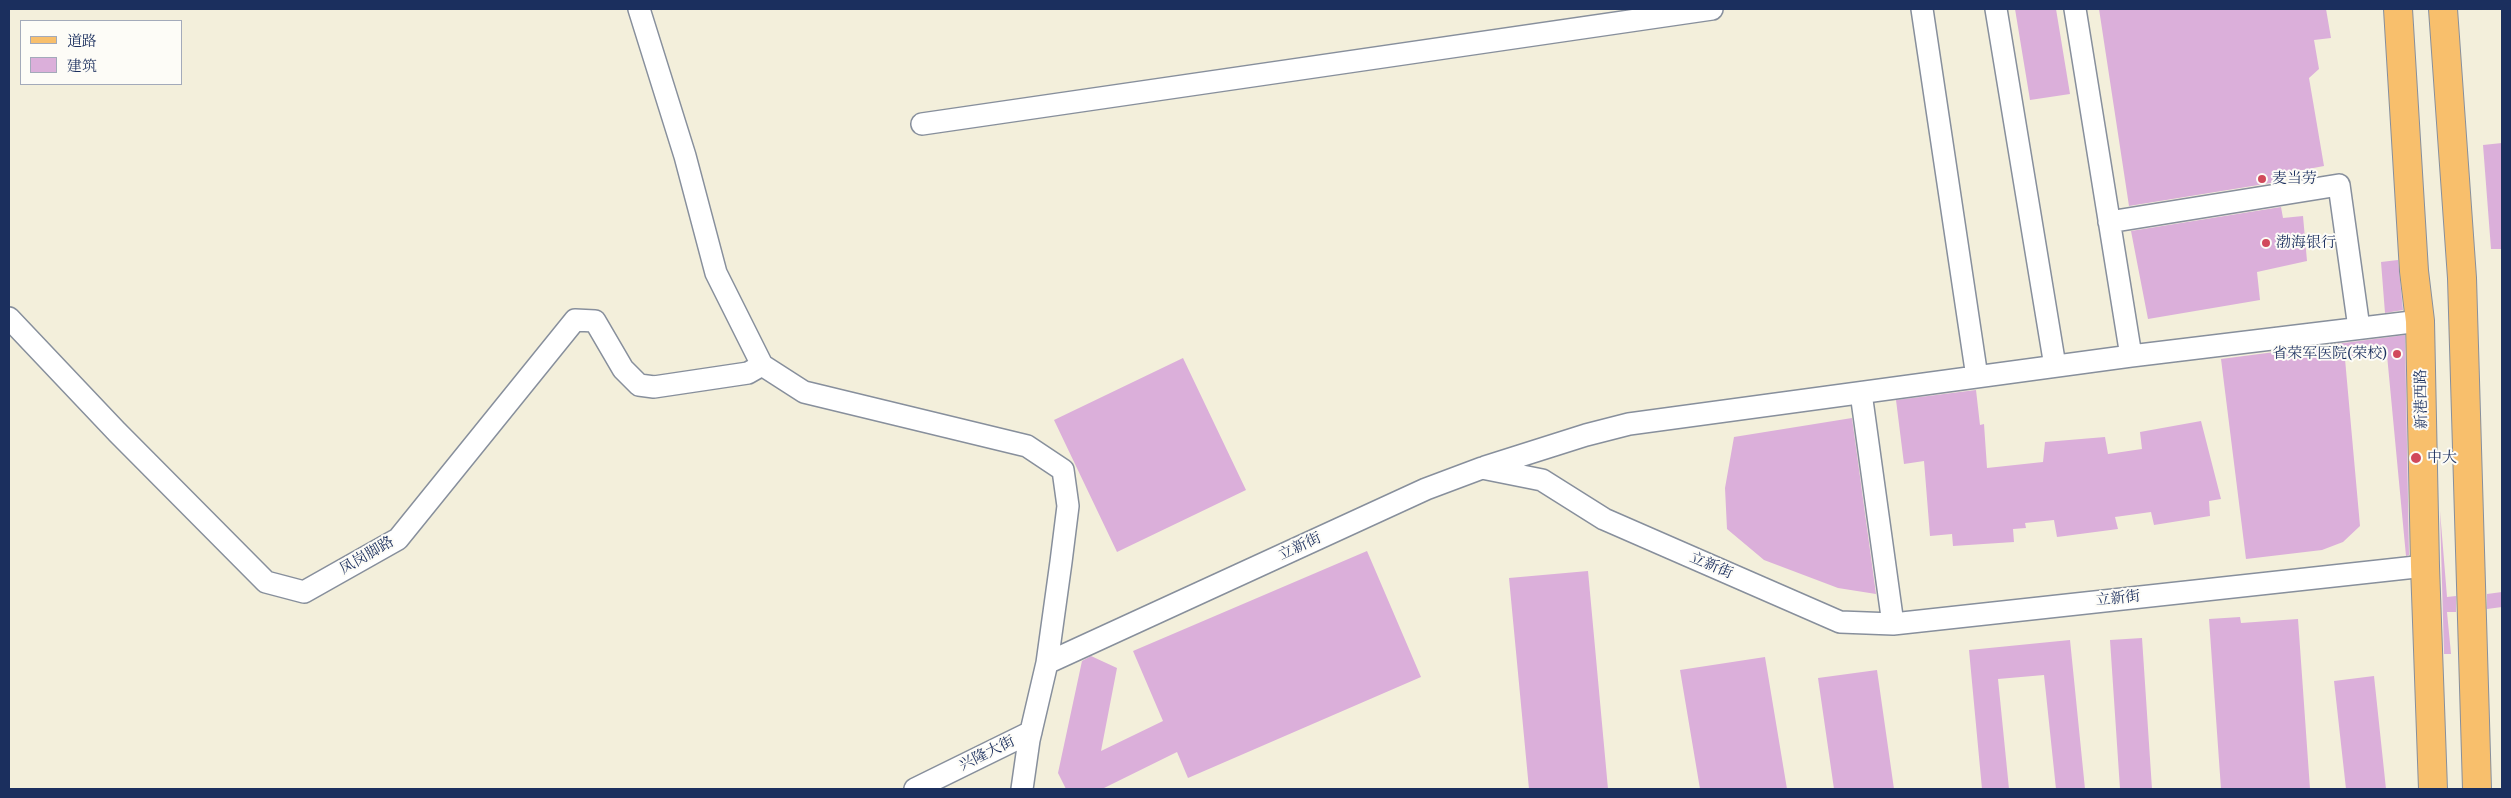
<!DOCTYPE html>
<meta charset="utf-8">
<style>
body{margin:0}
#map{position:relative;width:2511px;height:798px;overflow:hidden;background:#f3efdb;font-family:"Gentium Book Plus","Noto Serif SC",serif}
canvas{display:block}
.frame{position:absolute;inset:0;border:10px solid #1b2f5e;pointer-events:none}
.legend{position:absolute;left:20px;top:20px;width:162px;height:65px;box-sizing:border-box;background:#fdfcf7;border:1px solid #a3aaba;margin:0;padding:6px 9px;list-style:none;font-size:15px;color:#1b2f5e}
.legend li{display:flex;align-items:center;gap:10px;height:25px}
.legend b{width:25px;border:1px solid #a3aaba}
</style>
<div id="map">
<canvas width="2511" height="798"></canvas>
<div class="frame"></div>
<ul class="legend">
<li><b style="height:6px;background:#f8bf6c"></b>道路</li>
<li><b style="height:14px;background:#dbafda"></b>建筑</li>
</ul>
</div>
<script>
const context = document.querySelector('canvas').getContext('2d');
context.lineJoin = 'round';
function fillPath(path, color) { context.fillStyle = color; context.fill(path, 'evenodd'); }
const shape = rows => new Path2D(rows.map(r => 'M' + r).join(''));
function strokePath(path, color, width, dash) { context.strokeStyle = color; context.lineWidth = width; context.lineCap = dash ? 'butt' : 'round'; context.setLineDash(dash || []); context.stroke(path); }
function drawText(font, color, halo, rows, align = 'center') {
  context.font = font + ' "Gentium Book Plus","Noto Serif SC",serif'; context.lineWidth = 4; context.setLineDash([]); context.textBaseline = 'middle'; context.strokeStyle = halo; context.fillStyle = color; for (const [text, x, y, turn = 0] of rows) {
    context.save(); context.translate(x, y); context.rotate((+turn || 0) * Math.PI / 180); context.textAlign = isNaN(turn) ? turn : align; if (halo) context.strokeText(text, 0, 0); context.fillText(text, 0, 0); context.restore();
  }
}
fillPath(shape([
 [2015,9,2056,9,2070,94,2030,100],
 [2099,9,2326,9,2331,38,2314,40,2319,69,2309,78,2324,166,2276,175,2277,182,2129,206],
 [2502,143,2502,249,2491,249,2483,145],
 [2281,207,2283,218,2303,216,2307,261,2257,272,2260,300,2148,319,2131,231],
 [2398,260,2403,310,2385,313,2381,262],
 [2405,335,2409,555,2406,556,2387,355,2345,359,2360,526,2343,542,2322,550,2246,559,2221,359],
 [1183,358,1246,490,1117,552,1054,420],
 [1976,390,1980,425,1984,424,1987,468,2043,462,2045,442,2105,437,2108,454,2142,449,2140,432,2201,421,2221,499,2209,501,2210,516,2154,525,2151,512,2115,517,2118,529,2057,537,2054,520,2025,523,2026,528,2013,529,2014,542,1953,546,1952,534,1930,536,1924,461,1904,464,1896,400],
 [1852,418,1876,594,1838,588,1764,560,1727,529,1725,488,1734,437],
 [2440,511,2447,597,2456,596,2456,612,2447,612,2451,654,2444,654],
 [1367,551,1421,677,1188,778,1177,752,1102,789,1066,789,1058,773,1082,661,1091,656,1117,668,1101,751,1163,721,1133,651],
 [1588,571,1608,789,1529,789,1509,578],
 [2502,592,2502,607,2487,609,2487,594],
 [2240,617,2241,623,2298,619,2310,789,2221,789,2209,619],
 [2142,638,2152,789,2120,789,2110,640],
 [2070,640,2085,789,2056,789,2044,675,1998,679,2009,789,1982,789,1969,650],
 [1765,657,1787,789,1700,789,1680,670],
 [1877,670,1894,789,1834,789,1818,678],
 [2374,676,2386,789,2346,789,2334,681]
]), '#dbafda');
const minor = shape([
 [639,9,685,156,716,273,762,365,804,392,1027,446,1063,470,1068,506,1061,562,1047,663,1029,740,1022,789],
 [1922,9,1977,377],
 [1996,9,2055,366],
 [2075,9,2131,356],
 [922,124,1712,9],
 [2109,222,2339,185,2359,328],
 [9,318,117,432,266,582,304,592,398,539,575,320,595,321,623,369,639,385,654,387,748,373,762,365],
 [1861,393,1893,624],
 [1485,467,1586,435,1629,424,2131,356,2420,321],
 [1047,663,1426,489,1482,468,1542,480,1604,519,1840,622,1893,624,2425,566],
 [915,789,1031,732]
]);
const major = shape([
 [2398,9,2414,271,2420,321,2425,566,2433,789],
 [2443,9,2462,278,2477,789]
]);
strokePath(minor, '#878f9c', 24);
strokePath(major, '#878f9c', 30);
strokePath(minor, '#fff', 21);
strokePath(major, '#f8bf6c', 28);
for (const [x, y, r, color] of [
 [2262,179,5,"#d1495b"],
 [2266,243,5,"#d1495b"],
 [2397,354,5,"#d1495b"],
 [2416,458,6,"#d1495b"]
]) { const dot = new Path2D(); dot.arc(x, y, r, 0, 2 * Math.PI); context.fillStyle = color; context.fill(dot); strokePath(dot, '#fdfcf7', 2); }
drawText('15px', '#1b2f5e', '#fdfcf7', [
 ["麦当劳",2272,179],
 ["渤海银行",2276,243],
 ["省荣军医院(荣校)",2387,354,"right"],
 ["中大",2427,458]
], 'left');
drawText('15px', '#1b2f5e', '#fdfcf7', [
 ["新港西路",2422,399,-91],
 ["立新街",1300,547,-25],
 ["凤岗脚路",367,556,-30],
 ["立新街",1711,566,23],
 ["立新街",2118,599,-6],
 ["兴隆大街",987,754,-26]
]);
</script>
